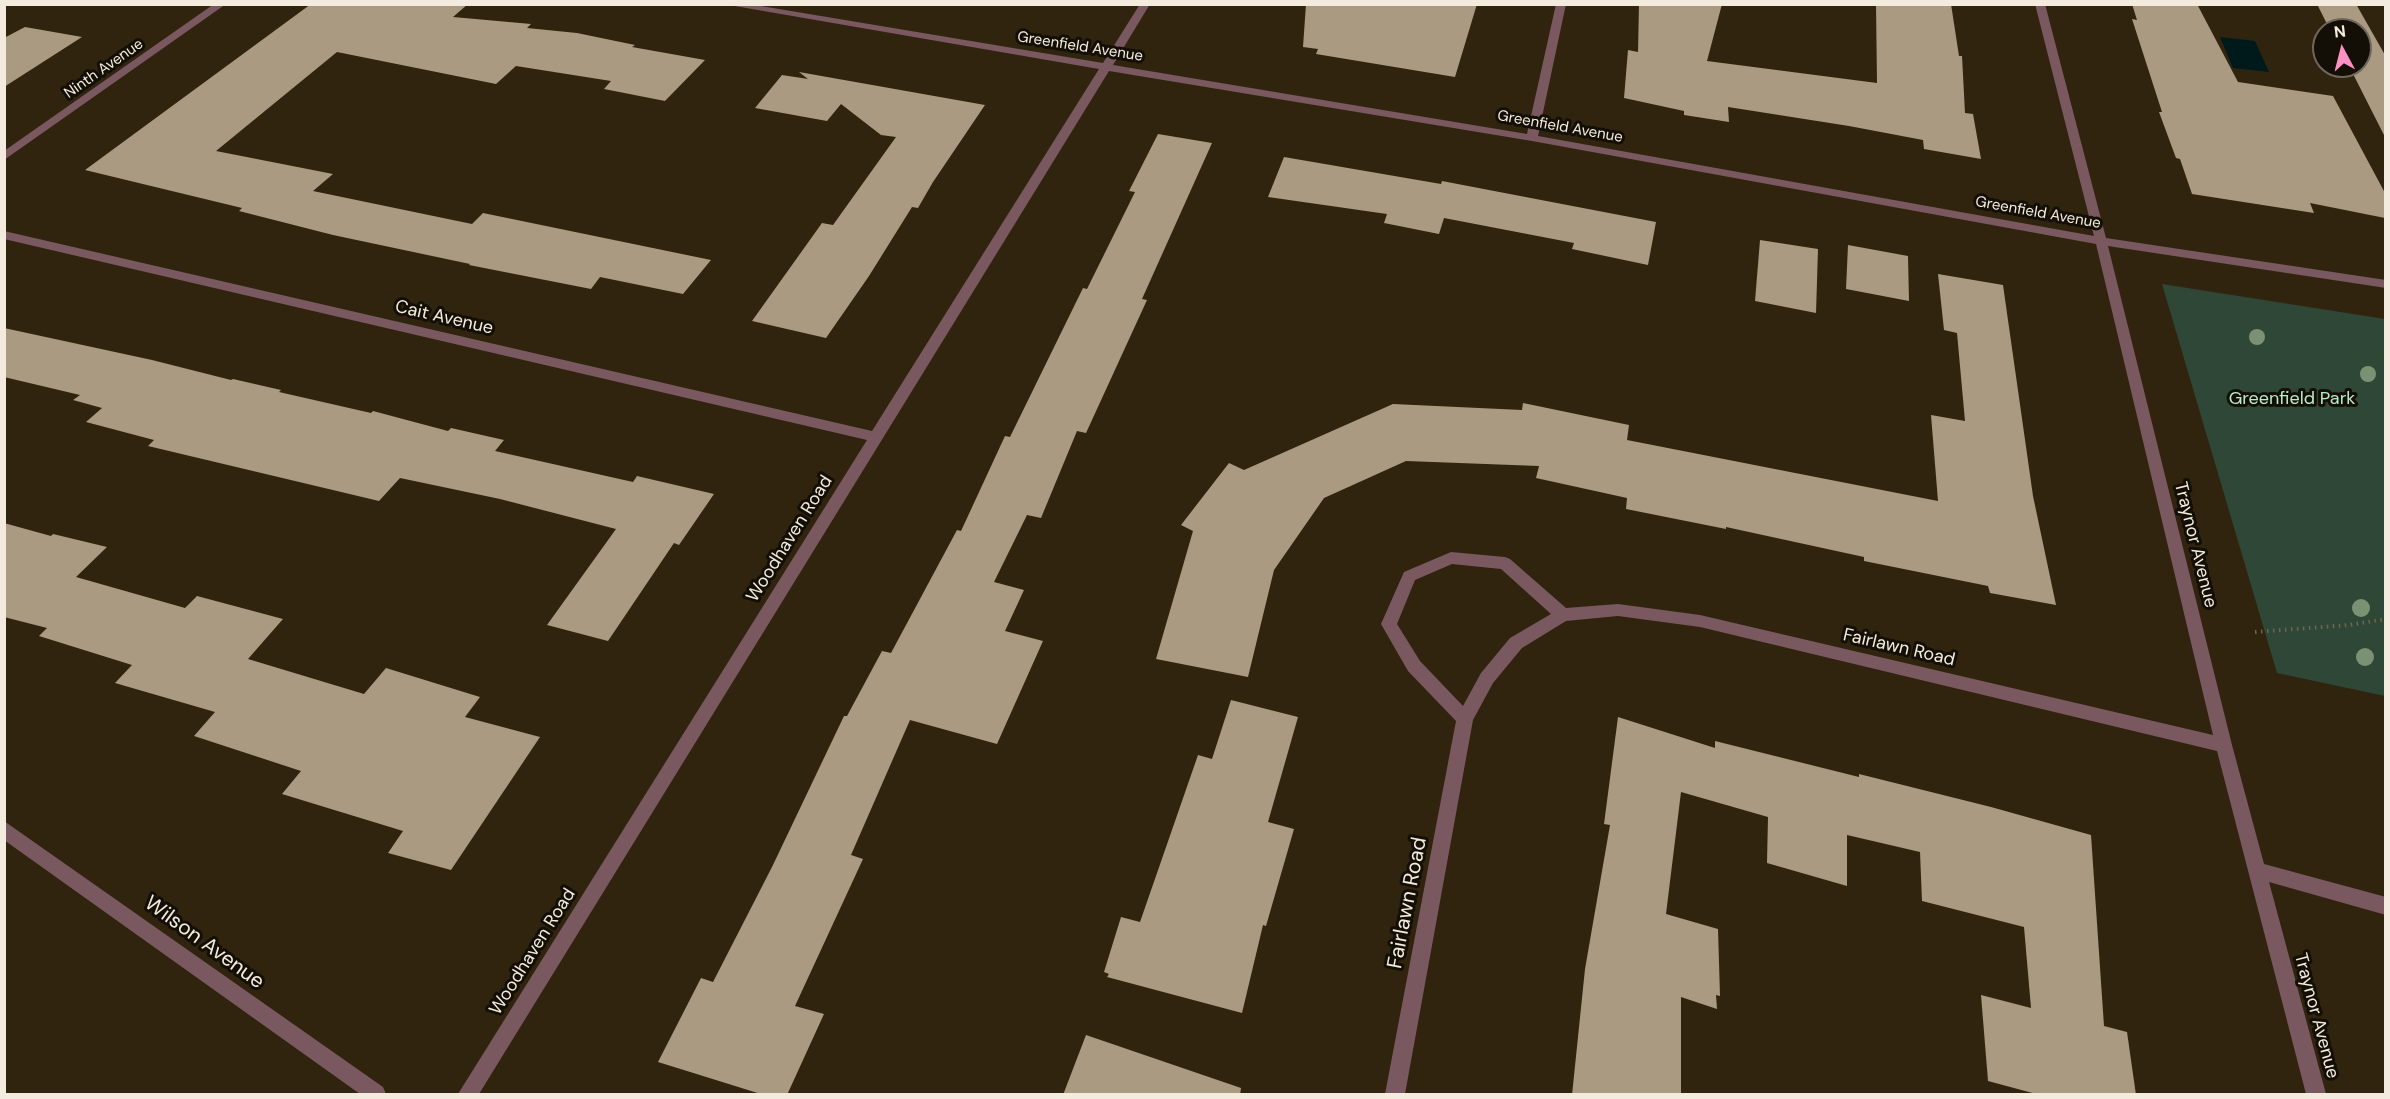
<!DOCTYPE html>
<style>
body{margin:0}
#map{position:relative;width:2390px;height:1099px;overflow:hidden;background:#30240e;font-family:"DM Sans",sans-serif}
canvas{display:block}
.frame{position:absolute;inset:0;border:6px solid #f3ecde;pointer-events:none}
.north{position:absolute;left:2312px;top:18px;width:60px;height:60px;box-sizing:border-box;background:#140f06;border:2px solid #6d675c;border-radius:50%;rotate:353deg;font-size:16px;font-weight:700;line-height:24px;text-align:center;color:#f3ecde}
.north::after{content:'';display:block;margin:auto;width:21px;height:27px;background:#fc8fc3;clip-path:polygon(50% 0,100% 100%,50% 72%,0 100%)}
</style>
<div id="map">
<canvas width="2390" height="1099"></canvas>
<div class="frame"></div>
<div class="north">N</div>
</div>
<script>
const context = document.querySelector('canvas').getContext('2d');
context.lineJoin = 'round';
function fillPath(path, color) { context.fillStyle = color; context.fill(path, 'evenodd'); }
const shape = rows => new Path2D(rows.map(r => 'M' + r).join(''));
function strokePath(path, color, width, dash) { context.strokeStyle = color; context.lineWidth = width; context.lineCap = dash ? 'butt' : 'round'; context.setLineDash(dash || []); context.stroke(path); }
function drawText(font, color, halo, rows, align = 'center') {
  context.font = font + ' "DM Sans",sans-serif'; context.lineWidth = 6; context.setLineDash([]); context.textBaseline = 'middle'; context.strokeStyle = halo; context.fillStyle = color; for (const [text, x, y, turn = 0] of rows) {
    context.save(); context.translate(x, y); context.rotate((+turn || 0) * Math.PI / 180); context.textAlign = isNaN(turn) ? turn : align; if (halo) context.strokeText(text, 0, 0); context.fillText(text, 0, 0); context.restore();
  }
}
fillPath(shape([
 [2162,284,2385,319,2385,696,2277,673]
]), '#2f4737');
fillPath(shape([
 [2220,37,2255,41,2269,72,2233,68]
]), '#00191b');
fillPath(shape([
 [311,4,468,4,453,17,531,24,527,28,577,33,635,45,632,47,705,60,665,101,604,89,611,81,516,66,496,84,337,52,216,151,333,174,313,191,472,224,483,213,711,260,683,294,600,277,591,289,469,265,470,264,333,235,239,211,242,208,85,170],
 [1306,4,1477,4,1455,77,1316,54,1318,49,1303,47],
 [1639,4,1722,4,1707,61,1877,83,1876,4,1951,4,1959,56,1962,56,1965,113,1973,114,1981,159,1924,149,1923,140,1849,126,1728,107,1729,122,1684,115,1684,111,1624,98,1628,50,1638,52],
 [2132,4,2197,4,2238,82,2333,96,2385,193,2385,218,2310,203,2314,213,2192,194,2180,159,2176,158,2159,112,2162,112,2132,19,2137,20],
 [2317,4,2356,4,2385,55,2385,137,2349,66,2360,66,2360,30,2330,30],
 [25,27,82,37,4,87,4,38],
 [799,72,985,105,933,182,918,208,912,207,869,276,826,338,752,321,822,223,833,225,896,137,881,135,841,104,827,121,755,108,782,75,808,79],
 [1158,134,1212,143,1142,299,1147,300,1086,433,1077,431,1041,518,1027,515,994,582,1024,590,1005,631,1043,641,997,744,910,720,851,855,863,859,795,1006,824,1014,787,1095,764,1095,658,1062,701,978,713,982,772,867,844,716,847,716,882,651,891,653,957,530,961,531,1005,436,1010,437,1083,288,1087,289,1135,192,1129,191],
 [1284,157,1441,184,1442,181,1656,222,1648,265,1572,249,1574,243,1444,218,1439,234,1384,223,1387,214,1268,197],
 [1760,240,1818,249,1816,313,1755,301],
 [1848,245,1908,256,1909,301,1846,289],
 [1938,274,2003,285,2033,496,2056,605,1990,593,1988,586,1864,561,1864,557,1726,527,1726,529,1626,509,1627,498,1536,478,1539,466,1406,461,1324,498,1274,570,1248,677,1156,659,1193,531,1181,525,1229,463,1244,470,1393,404,1522,410,1523,403,1629,425,1627,440,1938,501,1931,415,1965,421,1957,333,1944,330],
 [4,328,152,360,231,380,233,379,281,390,279,392,371,413,373,411,448,431,451,428,504,440,495,451,633,482,637,476,714,494,679,545,674,543,608,641,547,625,616,529,500,499,400,478,379,501,148,446,154,440,86,422,102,408,73,400,80,395,4,377],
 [4,523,51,536,53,534,107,547,76,577,185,608,197,596,283,619,248,659,364,694,386,668,480,697,465,717,540,737,451,870,388,853,403,831,282,794,301,771,194,736,215,712,115,683,132,665,39,636,47,628,4,617],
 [1231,700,1298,717,1268,822,1294,829,1266,926,1263,925,1242,1013,1107,977,1109,974,1104,972,1121,917,1140,922,1198,755,1212,759],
 [1618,717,1715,748,1715,741,1859,777,1859,774,1991,807,2091,835,2104,1026,2127,1032,2136,1095,2040,1095,1988,1081,1981,995,2031,1008,2024,927,1922,901,1920,852,1847,835,1847,886,1767,863,1768,817,1681,792,1666,914,1718,929,1720,996,1716,995,1717,1009,1681,997,1681,1095,1572,1095,1585,969,1610,825,1604,824],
 [1086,1035,1241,1088,1240,1095,1063,1095]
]), '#ab9a82');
strokePath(shape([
 [2383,4,2386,8]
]), '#6f6552', 3, [1, 3]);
strokePath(shape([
 [2255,632,2349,625,2386,619]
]), '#6f6552', 4, [1.5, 4.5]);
fillPath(shape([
 [214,4,226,4,4,160,4,151,214,4],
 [723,4,749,4,1103,63,1140,4,1150,4,1113,65,1527,134,1556,4,1566,4,1538,136,2094,236,2035,4,2045,4,2106,238,2386,280,2386,288,2108,246,2232,745,2264,864,2386,897,2386,915,2269,882,2326,1094,2306,1094,2217,751,1700,627,1618,616,1566,621,1522,648,1493,683,1473,720,1405,1094,1385,1094,1456,721,1408,671,1381,624,1404,572,1451,552,1505,557,1510,559,1566,608,1618,604,1700,615,2213,735,2096,244,1532,141,1109,71,479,1094,458,1094,867,440,4,239,4,231,872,431,1099,69,723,4],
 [1452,564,1501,569,1551,614,1510,638,1481,673,1463,706,1420,661,1397,624,1415,580,1452,564],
 [4,821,383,1087,386,1094,360,1094,4,840,4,821]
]), '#7a5860');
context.fillStyle = '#7b9174';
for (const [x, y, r] of [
 [2257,337,8],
 [2368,374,8],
 [2361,608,9],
 [2365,657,9]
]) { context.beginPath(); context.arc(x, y, r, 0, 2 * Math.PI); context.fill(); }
drawText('15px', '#f3ecde', '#140f06', [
 ["Greenfield Avenue",1080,47,9],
 ["Ninth Avenue",104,69,-35],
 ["Greenfield Avenue",1560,127,10],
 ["Greenfield Avenue",2038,213,10]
]);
drawText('18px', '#f3ecde', '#140f06', [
 ["Cait Avenue",444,318,13],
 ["Woodhaven Road",790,539,-58],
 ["Traynor Avenue",2195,545,76],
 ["Fairlawn Road",1899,648,13],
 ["Woodhaven Road",533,952,-58],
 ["Traynor Avenue",2316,1016,75]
]);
drawText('18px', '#b8ebc7', '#140f06', [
 ["Greenfield Park",2292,399]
]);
drawText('21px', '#f3ecde', '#140f06', [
 ["Fairlawn Road",1408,903,-79],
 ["Wilson Avenue",204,943,36]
]);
</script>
